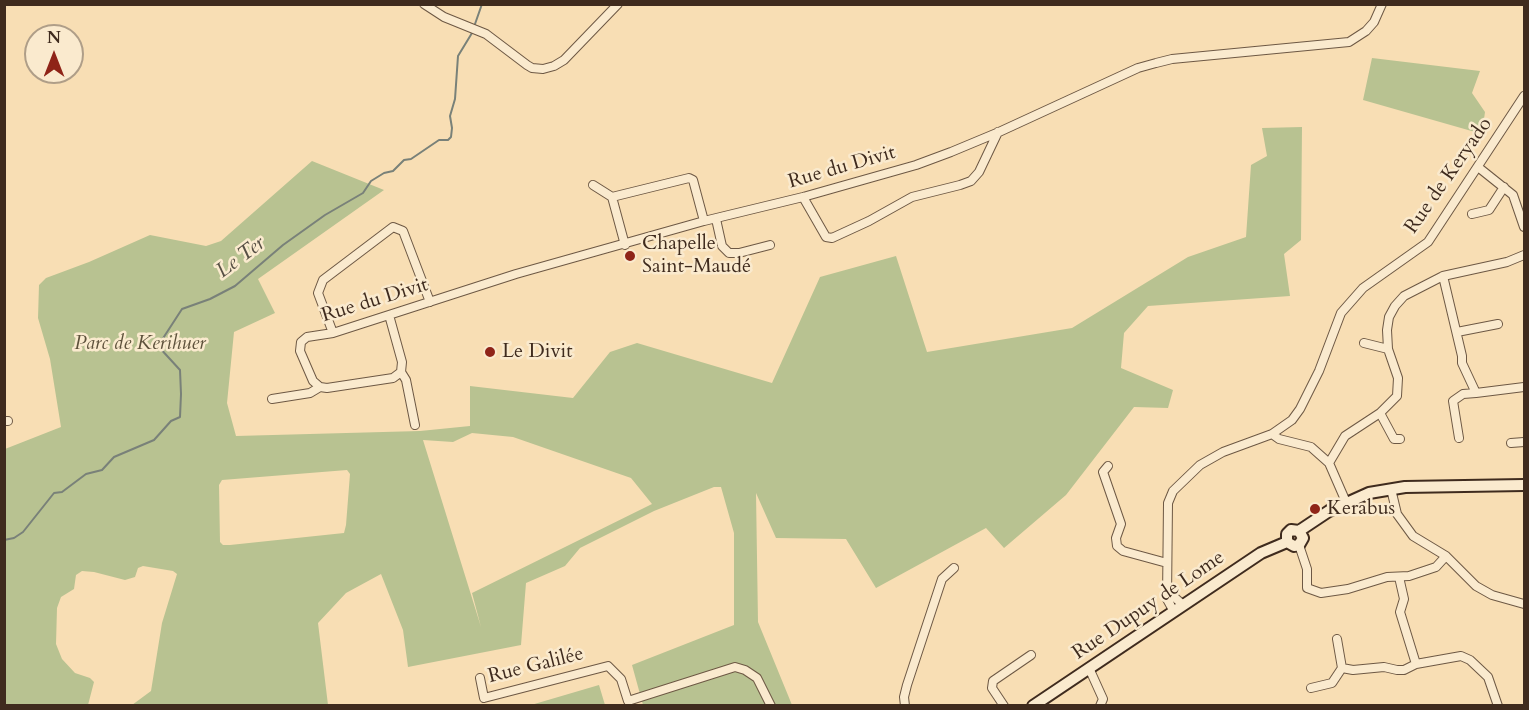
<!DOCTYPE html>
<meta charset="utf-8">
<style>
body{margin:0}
#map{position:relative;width:1529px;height:710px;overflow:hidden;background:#f8deb4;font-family:Cardo,serif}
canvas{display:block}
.frame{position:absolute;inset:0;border:6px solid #3f2b1e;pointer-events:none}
.north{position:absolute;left:24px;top:24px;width:60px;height:60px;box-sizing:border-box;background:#faeace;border:2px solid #af9e88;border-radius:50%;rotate:0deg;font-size:16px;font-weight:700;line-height:24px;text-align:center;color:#3f2b1e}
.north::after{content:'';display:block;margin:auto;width:21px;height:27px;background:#8f2418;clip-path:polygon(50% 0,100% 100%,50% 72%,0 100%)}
</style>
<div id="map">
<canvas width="1529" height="710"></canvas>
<div class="frame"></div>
<div class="north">N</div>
</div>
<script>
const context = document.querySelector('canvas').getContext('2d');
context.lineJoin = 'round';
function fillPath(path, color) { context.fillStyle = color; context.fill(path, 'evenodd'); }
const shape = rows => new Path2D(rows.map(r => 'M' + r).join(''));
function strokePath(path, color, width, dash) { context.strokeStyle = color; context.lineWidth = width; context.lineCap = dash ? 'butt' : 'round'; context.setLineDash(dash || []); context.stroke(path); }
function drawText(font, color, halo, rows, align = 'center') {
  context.font = font + ' Cardo,serif'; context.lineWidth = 5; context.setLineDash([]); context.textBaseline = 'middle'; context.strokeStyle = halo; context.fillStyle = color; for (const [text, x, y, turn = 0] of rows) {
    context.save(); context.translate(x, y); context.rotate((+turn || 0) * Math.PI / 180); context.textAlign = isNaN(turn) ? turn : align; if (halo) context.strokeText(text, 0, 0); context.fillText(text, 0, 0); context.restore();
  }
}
fillPath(shape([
 [1372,58,1480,71,1472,93,1485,112,1482,134,1363,100],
 [1302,127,1301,240,1284,254,1290,296,1148,306,1124,333,1121,368,1173,390,1168,408,1134,407,1066,495,1004,548,986,528,876,588,846,539,776,538,756,493,758,622,792,705,643,705,632,665,734,625,734,533,721,487,714,487,654,511,580,548,565,566,526,583,521,645,408,667,403,630,381,574,346,593,318,623,328,705,132,705,151,691,162,623,177,574,173,571,143,566,138,568,135,577,125,580,94,572,82,571,76,575,74,589,61,597,57,608,56,644,62,659,75,673,90,678,94,682,88,705,5,706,5,449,61,427,50,359,38,318,39,285,46,278,89,262,150,235,206,246,221,241,312,161,384,190,258,279,275,313,234,332,227,403,236,436,420,431,470,426,470,386,573,398,610,352,637,343,772,383,820,277,896,256,927,352,1072,328,1188,257,1246,237,1251,165,1267,156,1262,128],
 [472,433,513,437,631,478,652,504,472,593,481,627,423,440,453,442],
 [347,470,350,474,346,525,344,533,230,545,223,545,220,542,219,485,222,480],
 [599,685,605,705,531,705]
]), '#b8c291');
strokePath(shape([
 [475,24,482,4],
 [4,540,14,538,23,532,54,493,62,492,86,474,102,470,114,457,154,440,171,421,180,417,181,394,180,370,158,346,182,309,210,299,235,286,283,245,325,215,363,193,371,181,384,173,393,171,404,160,411,159,439,140,448,140,451,137,452,128,450,116,455,99,458,56,472,33]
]), '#798179', 2);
const street = shape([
 [424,4,444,17,486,34,527,65,532,68,543,69,554,66,564,60,618,4],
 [1478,167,1513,195,1524,227],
 [593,185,612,197],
 [803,197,826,237,832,238,869,221,912,197,960,185,971,181,979,172,998,132],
 [1472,214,1489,210,1504,187],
 [716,219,722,246,729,253,739,253,770,245],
 [625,245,612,197,689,178,693,180,704,221],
 [1443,276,1462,356,1462,363,1476,393,1524,387],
 [389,315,402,362,401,372,393,378,327,388,320,387,313,381,300,351,301,342,307,337,333,333,516,274,704,221,803,197,916,165,951,152,999,132,1138,68,1156,63,1172,59,1349,42,1366,31,1374,22,1382,4],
 [1457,332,1498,324],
 [333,333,318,293,323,280,393,227,403,231,430,302],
 [1364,343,1388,349],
 [401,372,406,380,415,425],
 [272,399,310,393,320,387],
 [1380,413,1394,439,1400,439],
 [4,421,8,421],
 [1272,434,1279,439,1311,447,1329,463],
 [1459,438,1453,401,1463,394,1476,393],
 [1511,443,1524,442],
 [1108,466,1103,472,1121,524,1116,538,1117,546,1123,551,1167,563],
 [1391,489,1397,514,1413,536,1446,556,1476,586,1492,595,1524,604],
 [1346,502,1329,463,1345,436,1380,413,1397,396,1398,378,1388,349,1387,330,1389,317,1395,306,1404,296,1443,276,1507,262,1524,255],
 [1299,545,1307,569,1307,588,1321,593,1348,589,1387,577,1409,576,1436,567,1446,556],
 [1399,577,1404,599,1400,612,1416,664],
 [1168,588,1172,595,1183,605],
 [1173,610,1167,599,1168,503,1173,491,1200,465,1223,452,1272,434,1292,420,1300,409,1319,371,1341,313,1363,288,1428,242,1524,96],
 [1337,639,1342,668],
 [1089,668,1103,699,1100,706],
 [480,678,484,698,608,666,621,679,628,701,735,667,745,670,757,678,771,706],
 [1311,688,1332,683,1342,668,1353,670,1384,667,1397,670,1404,670,1416,664,1461,656,1470,660,1488,677,1498,706],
 [905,706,904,697,907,685,942,579,954,568],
 [1004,706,992,688,993,681,1031,655]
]);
const secondary = shape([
 [1287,542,1287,534,1291,530,1299,531,1329,511,1369,493,1405,487,1524,485],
 [1033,706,1261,553,1287,542,1294,546,1299,545,1303,538,1299,531]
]);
strokePath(street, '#6d5844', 10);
strokePath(secondary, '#3f2b1e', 14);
strokePath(street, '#faeace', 8);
strokePath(secondary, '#faeace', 10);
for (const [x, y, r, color] of [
 [630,256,6,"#8f2418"],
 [490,352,6,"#8f2418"],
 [1315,509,6,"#8f2418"]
]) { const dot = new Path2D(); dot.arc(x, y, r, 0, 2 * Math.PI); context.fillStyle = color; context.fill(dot); strokePath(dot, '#faeace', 2); }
drawText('20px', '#3f2b1e', '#faeace', [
 ["Rue du Divit",842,168,-16],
 ["Rue de Keryado",1449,176,-55],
 ["Rue du Divit",375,301,-17],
 ["Rue Dupuy de Lome",1149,606,-34],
 ["Rue Galilée",536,666,-14]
]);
drawText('20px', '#3f2b1e', '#faeace', [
 ["Chapelle",642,244],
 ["Saint-Maudé",642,267],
 ["Le Divit",502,352],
 ["Kerabus",1327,509]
], 'left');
drawText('italic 20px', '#5d513b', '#faeace', [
 ["Parc de Kerihuer",140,344]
]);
drawText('italic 21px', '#574f44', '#faeace', [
 ["Le Ter",241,258,-37]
]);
</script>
